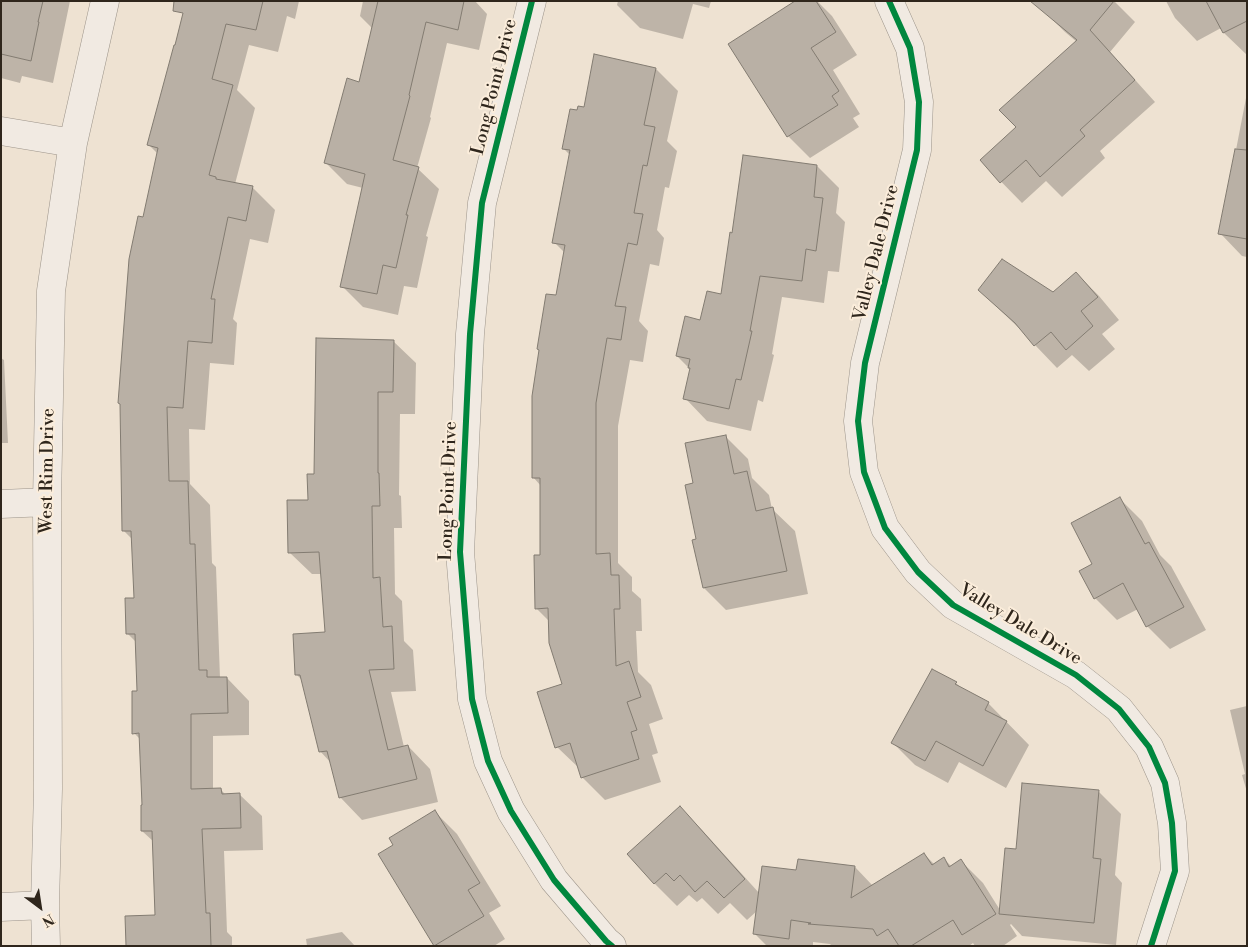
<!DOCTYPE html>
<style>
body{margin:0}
#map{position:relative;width:1248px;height:947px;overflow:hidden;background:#eee2d2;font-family:"Libre Bodoni",serif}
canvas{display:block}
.frame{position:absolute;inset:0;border:2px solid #2f261c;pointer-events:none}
.north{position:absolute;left:15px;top:882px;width:50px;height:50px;-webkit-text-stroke:4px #fbeddb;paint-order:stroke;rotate:149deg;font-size:14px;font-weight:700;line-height:20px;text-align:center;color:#2f261c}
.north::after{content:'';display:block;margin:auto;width:18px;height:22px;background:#2f261c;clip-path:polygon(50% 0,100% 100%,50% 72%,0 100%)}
</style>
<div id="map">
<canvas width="1248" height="947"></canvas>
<div class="frame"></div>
<div class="north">N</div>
</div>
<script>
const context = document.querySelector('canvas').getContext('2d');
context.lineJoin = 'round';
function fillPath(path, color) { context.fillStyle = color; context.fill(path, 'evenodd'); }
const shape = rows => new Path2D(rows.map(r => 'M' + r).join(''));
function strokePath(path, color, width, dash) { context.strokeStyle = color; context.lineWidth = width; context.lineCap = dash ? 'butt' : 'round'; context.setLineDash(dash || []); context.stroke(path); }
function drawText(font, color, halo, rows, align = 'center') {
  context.font = font + ' "Libre Bodoni",serif'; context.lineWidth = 4; context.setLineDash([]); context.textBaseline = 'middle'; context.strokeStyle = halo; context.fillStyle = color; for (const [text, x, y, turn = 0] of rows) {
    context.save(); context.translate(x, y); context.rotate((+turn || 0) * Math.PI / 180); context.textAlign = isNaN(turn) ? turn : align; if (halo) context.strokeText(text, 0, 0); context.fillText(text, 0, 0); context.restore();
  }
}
fillPath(shape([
 [1,1,70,1,53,83,22,76,20,83,1,78],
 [187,1,299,1,295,19,287,16,278,52,249,45,237,90,255,108,235,184,253,188,275,210,268,243,250,239,233,319,237,323,234,365,210,363,205,430,189,429,190,484,210,505,212,563,216,567,220,678,227,678,249,701,249,735,213,736,213,790,221,790,226,795,239,794,262,816,263,850,224,851,227,932,232,937,232,946,127,946,156,916,154,842,142,831,143,806,141,740,134,733,139,693,137,643,127,633,135,599,133,540,124,531,122,406,119,403,144,218,158,154,149,145],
 [363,1,475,1,487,14,479,50,447,43,430,117,431,118,417,168,439,189,426,236,428,237,417,288,404,286,398,315,363,307,342,286,363,188,347,184,326,163,360,83,373,29,360,16],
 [618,1,711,1,709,8,693,4,683,39,640,28,617,5],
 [798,1,817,1,832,16,857,55,833,70,860,114,853,118,859,127,810,158,788,136],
 [1053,1,1114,1,1135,22,1110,52,1155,102,1100,151,1105,158,1062,197,1046,181,1022,203,981,161,1018,127,1077,42,1065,32,1045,12],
 [1166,1,1247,1,1247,55,1224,33,1221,28,1197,41,1175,18],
 [656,69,678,91,667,141,677,151,669,188,665,187,657,230,664,238,659,266,650,264,639,321,648,331,643,362,630,360,618,426,618,563,632,577,632,591,641,599,642,631,636,631,638,672,651,685,663,719,649,724,658,753,652,755,661,782,605,800,583,778,580,769,557,747,564,685,549,621,536,608,541,556,541,486,533,477,540,352,538,349,557,297,565,253,554,242,570,155,563,148,578,112],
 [1246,98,1247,98,1247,257,1242,256,1220,233],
 [817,166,839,188,836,213,845,222,839,272,828,271,824,303,782,297,772,354,774,355,763,402,758,400,751,431,707,421,685,398,691,370,677,356,701,322,722,296,733,234],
 [1076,273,1099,296,1119,320,1102,334,1115,349,1089,371,1072,355,1057,368,1035,345,1023,332,979,290,1053,293],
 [393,341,416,363,415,414,400,414,399,495,401,496,402,528,394,528,395,594,402,601,404,641,413,650,416,691,391,692,404,747,408,746,430,769,438,802,362,820,340,797,331,763,320,751,303,681,297,675,326,634,322,574,312,574,289,552,309,501,315,475],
 [1,358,4,360,8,443,1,443],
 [725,436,748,459,752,478,769,495,772,509,795,531,808,594,726,610,704,588,697,540,694,484],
 [1119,498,1142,521,1160,555,1171,566,1206,630,1170,649,1147,626,1138,609,1117,620,1095,598,1094,564],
 [932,670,956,683,963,690,988,703,1029,745,1006,788,959,762,948,783,915,765,893,743],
 [1247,706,1247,792,1242,775,1245,774,1230,710],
 [1098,791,1121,814,1115,875,1122,883,1116,945,1022,936,1011,924,1010,925,1017,936,1003,946,975,946,973,943,969,946,832,946,830,944,813,942,813,946,767,946,755,934,758,910,747,920,730,903,718,914,702,898,697,902,689,895,677,906,654,883,680,808,702,830,760,894,797,871,855,867,873,886,924,854,935,865,944,859,952,867,961,861,983,883,1000,910,1017,850],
 [435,812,457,834,501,906,489,913,505,939,494,946,435,946,380,855,395,846],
 [342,932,355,946,307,946,306,939]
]), '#0003');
const building = shape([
 [1,1,43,1,38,22,39,22,31,61,1,54,1,1],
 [174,1,263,1,256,30,226,24,212,79,233,85,209,175,216,177,216,179,253,186,246,221,228,217,211,299,215,299,212,343,188,341,183,408,167,407,169,481,188,481,190,544,195,544,199,670,207,670,207,677,227,677,228,713,191,714,191,789,221,788,222,794,240,793,241,828,202,829,206,913,210,913,211,946,126,946,125,916,155,915,152,831,141,831,141,805,142,805,139,733,132,734,132,691,137,691,135,634,126,634,125,598,134,598,131,531,122,531,120,404,118,403,129,259,138,216,143,217,158,148,147,145,174,45,175,45,183,13,173,11,174,1],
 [378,1,464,1,458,30,426,22,409,95,410,96,393,160,419,167,406,215,408,215,396,268,383,265,377,294,340,287,365,174,324,163,347,78,359,82,378,1],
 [795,1,816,1,836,32,811,48,839,91,832,96,838,105,787,137,728,44,795,1],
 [1030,1,1114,1,1090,30,1135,80,1080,130,1085,136,1040,177,1026,160,1000,183,980,160,1016,127,999,110,1077,40,1030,1],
 [1206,1,1247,1,1247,21,1223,33,1206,1],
 [594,54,656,68,644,125,655,127,647,166,643,165,634,213,643,214,637,245,628,243,615,306,626,307,621,340,607,338,596,403,596,554,610,553,611,575,619,575,620,609,614,609,616,666,629,661,641,697,627,702,637,730,631,732,639,759,581,778,570,743,555,748,537,692,562,684,549,643,548,608,535,609,534,555,540,555,540,478,532,478,532,396,539,350,537,349,546,294,556,295,565,245,552,243,570,150,562,149,570,109,577,110,578,106,584,107,594,54],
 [1235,149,1247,150,1247,239,1218,234,1235,149],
 [743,155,817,165,814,197,823,198,816,251,806,249,802,281,760,276,750,331,752,331,741,380,736,379,729,409,683,399,690,368,688,368,690,359,676,356,685,316,700,320,707,291,721,294,730,232,732,233,743,155],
 [1002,259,1053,292,1076,272,1098,297,1081,311,1093,326,1066,350,1051,332,1034,346,1015,323,978,290,1002,259],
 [316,338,394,340,393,392,378,392,378,473,379,473,380,506,372,506,373,578,380,577,383,627,392,626,394,669,369,670,388,750,408,745,417,779,339,798,327,751,319,752,300,675,295,675,293,634,325,632,319,552,288,553,287,500,308,500,307,474,314,474,316,338],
 [726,435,734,474,747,471,756,511,773,507,787,571,703,588,692,540,696,539,685,485,693,483,685,443,726,435],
 [1120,497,1145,544,1149,542,1184,607,1146,627,1123,583,1094,599,1079,571,1092,564,1071,523,1120,497],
 [932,669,957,682,955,684,989,702,985,710,1007,721,983,766,936,741,925,761,891,743,932,669],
 [1022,783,1099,790,1093,858,1101,859,1094,923,999,914,1005,848,1016,849,1022,783],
 [680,806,745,879,724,898,707,881,695,892,680,875,674,881,666,873,654,884,627,854,680,806],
 [435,810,480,883,468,890,484,916,434,946,378,854,393,845,389,838,435,810],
 [924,853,932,865,944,857,949,867,961,859,996,914,962,935,953,920,911,946,899,946,888,929,877,936,873,929,808,924,811,923,791,920,789,939,753,934,762,866,796,870,798,859,855,866,851,898,924,853]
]);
fillPath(building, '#b9b0a5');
strokePath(building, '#827b71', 1);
const minor = shape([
 [532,1,482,203,470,334,460,552,472,699,488,761,511,811,554,880,606,941,612,946],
 [889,1,910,48,919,102,917,150,865,363,858,421,864,472,885,528,918,572,953,605,1076,675,1119,709,1149,747,1165,783,1172,823,1175,871,1151,946],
 [1,131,73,143],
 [1,504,47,502],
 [1,907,45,905],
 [46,946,45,905,48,789,47,502,51,291,73,143,105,1]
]);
strokePath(minor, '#9c948a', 29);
strokePath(minor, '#f1eae2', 28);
strokePath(shape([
 [532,1,482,203,470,334,460,552,472,699,488,761,511,811,554,880,606,941,612,946],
 [889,1,910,48,919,102,917,150,865,363,858,421,864,472,885,528,918,572,953,605,1076,675,1119,709,1149,747,1165,783,1172,823,1175,871,1151,946]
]), '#00873e', 6);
drawText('18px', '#2f261c', '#fbeddb', [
 ["Long Point Drive",495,87,-76],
 ["Valley Dale Drive",877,253,-76],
 ["West Rim Drive",48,471,-89],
 ["Long Point Drive",449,491,-88],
 ["Valley Dale Drive",1020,625,31]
]);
</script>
